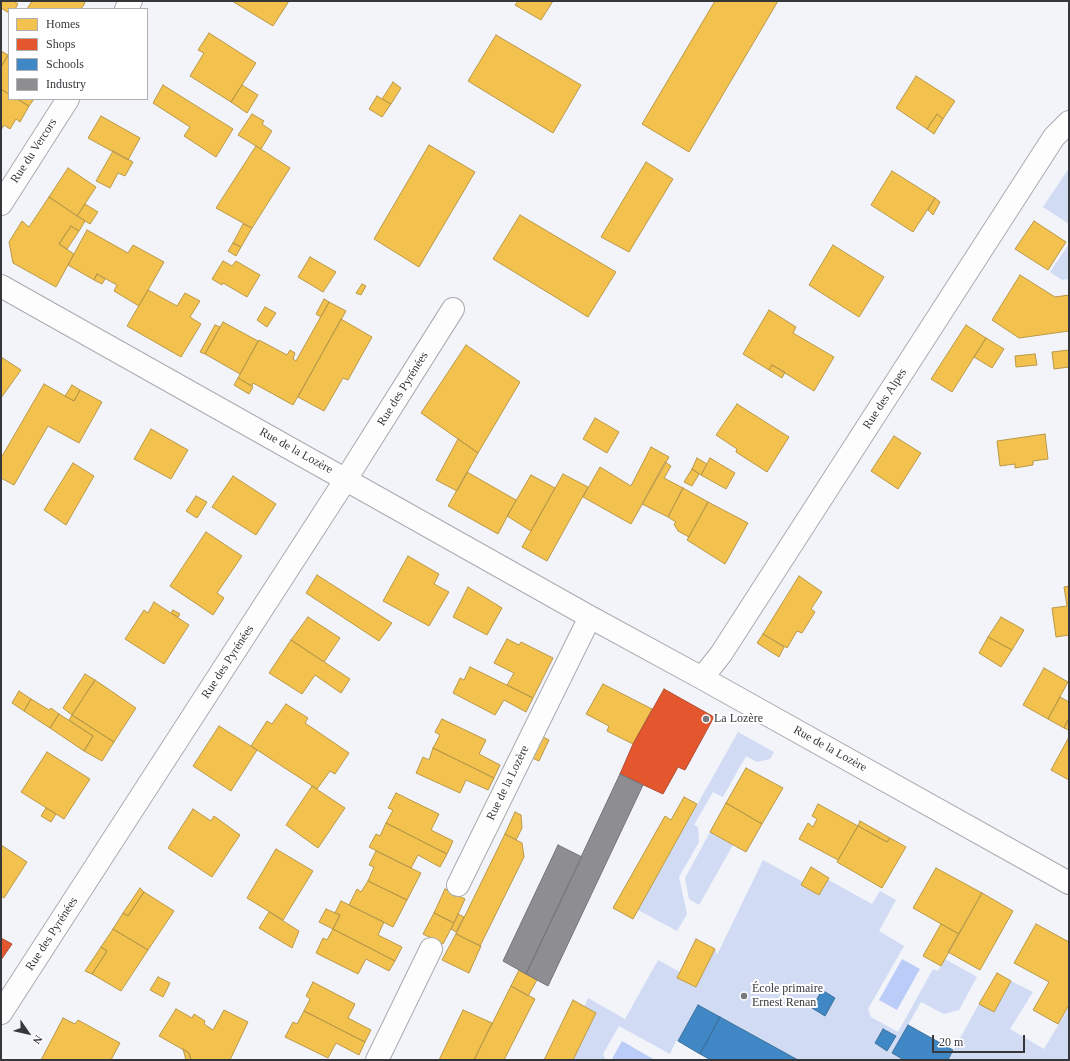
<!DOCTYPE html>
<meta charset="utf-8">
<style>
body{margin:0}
#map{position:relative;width:1070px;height:1061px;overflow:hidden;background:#f2f4fa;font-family:"Times New Roman",serif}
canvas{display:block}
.frame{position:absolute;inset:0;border:2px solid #35373b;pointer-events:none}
.legend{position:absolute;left:8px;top:8px;width:140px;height:92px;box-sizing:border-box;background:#fff;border:1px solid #aeafb1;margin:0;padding:5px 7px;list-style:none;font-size:12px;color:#35373b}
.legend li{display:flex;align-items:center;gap:8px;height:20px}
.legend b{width:20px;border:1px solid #aeafb1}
.north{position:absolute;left:8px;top:1013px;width:40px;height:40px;-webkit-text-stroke:3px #fff;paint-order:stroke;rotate:124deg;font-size:11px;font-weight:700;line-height:16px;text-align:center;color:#35373b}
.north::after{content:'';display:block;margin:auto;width:14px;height:18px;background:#35373b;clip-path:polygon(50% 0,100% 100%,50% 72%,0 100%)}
.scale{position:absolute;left:932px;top:1035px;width:93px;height:18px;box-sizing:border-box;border:2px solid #35373b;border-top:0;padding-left:5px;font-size:12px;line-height:14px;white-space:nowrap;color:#35373b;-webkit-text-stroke:3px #fff;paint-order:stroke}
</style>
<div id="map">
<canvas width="1070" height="1061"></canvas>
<div class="frame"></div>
<ul class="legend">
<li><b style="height:11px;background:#f2c14e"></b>Homes</li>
<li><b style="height:11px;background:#e4572e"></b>Shops</li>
<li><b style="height:11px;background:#3f88c5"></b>Schools</li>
<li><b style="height:11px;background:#8d8d92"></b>Industry</li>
</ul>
<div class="north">N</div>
<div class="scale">20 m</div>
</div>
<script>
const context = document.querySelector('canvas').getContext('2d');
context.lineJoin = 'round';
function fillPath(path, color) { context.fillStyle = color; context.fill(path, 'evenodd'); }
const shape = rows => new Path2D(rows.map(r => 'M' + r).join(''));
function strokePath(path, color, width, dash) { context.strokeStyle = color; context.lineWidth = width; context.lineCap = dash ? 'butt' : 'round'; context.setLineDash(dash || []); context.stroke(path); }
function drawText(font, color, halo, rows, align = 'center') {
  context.font = font + ' "Times New Roman",serif'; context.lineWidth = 4; context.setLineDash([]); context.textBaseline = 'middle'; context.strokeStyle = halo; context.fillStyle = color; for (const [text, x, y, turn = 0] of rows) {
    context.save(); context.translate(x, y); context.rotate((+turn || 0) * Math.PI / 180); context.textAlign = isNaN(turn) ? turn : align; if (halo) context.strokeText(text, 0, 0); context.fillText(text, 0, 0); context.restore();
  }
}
fillPath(shape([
 [1069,168,1069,224,1043,207],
 [1069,244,1069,279,1062,280,1050,272],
 [738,732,774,752,770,759,757,762,746,756,723,797,713,792,694,825,698,827,699,842,679,877,687,914,677,931,638,910],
 [710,832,733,845,699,905,689,899,685,878],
 [763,860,803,882,801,885,818,895,827,879,872,904,880,891,896,900,879,931,904,946,868,1009,871,1017,898,1032,933,969,938,971,945,959,977,977,959,1010,944,1014,921,1002,892,1053,904,1060,798,1060,698,1005,678,1041,676,1041,670,1054,619,1026,603,1054,606,1060,573,1060,596,1014,584,1007,588,998,625,1019,658,960,680,972,677,978,696,987,715,949,717,955],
 [822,991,835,998,825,1015],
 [883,1029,896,1036,887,1051,875,1043],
 [1011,981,1033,992,1010,1029,1044,1049,1069,1007,1069,1060,948,1060,979,1004,994,1012]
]), '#d1dbf4');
fillPath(shape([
 [902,959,920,969,897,1010,879,1000],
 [622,1041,655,1060,612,1059]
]), '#bbccf9');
const homes = shape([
 [1,1,14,1,18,4,15,9,9,9,9,13,1,8,1,1],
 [32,1,83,1,85,3,81,9,27,9,32,1],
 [232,1,289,1,273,26,232,1],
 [518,1,553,1,541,20,515,5,518,1],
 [715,1,778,1,689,152,642,124,715,1],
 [209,33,256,63,231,102,190,76,204,53,198,50,209,33],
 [496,35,581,85,553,133,468,81,496,35],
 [1,51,8,55,1,67,1,51],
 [9,54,9,94,1,89,1,67,9,54],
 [916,76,955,101,943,119,937,114,927,129,896,108,916,76],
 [393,82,401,88,391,104,382,99,393,82],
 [163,85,233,129,216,157,184,136,190,127,153,103,163,85],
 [242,85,258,95,247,113,231,102,242,85],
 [1,89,9,94,9,99,17,99,29,106,20,122,16,119,10,129,4,125,1,130,1,89],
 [377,96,391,104,382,117,369,109,377,96],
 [17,99,34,99,29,106,17,99],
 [252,114,264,121,262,124,272,131,261,149,238,135,252,114],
 [937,114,943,119,934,134,927,129,937,114],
 [101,116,140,138,128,160,88,138,101,116],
 [429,145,475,172,419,267,374,239,429,145],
 [256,146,290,168,252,228,216,208,256,146],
 [113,151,133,162,125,176,118,173,110,188,96,181,113,151],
 [646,162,673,179,629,252,601,237,646,162],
 [68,168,96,187,77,216,49,197,68,168],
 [892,171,935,198,913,232,871,205,892,171],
 [49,197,85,221,79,231,71,226,59,244,74,254,56,287,13,263,9,242,22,221,29,227,49,197],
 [935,198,940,202,933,215,928,210,935,198],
 [85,204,98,212,90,224,77,216,85,204],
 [520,215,616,272,588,317,493,259,520,215],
 [1034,221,1066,242,1048,270,1015,249,1034,221],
 [243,224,252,228,241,247,233,243,243,224],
 [71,226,79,231,67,249,59,244,71,226],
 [87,230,128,253,133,245,164,262,139,306,114,291,117,285,97,274,94,280,68,265,87,230],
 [233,243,241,247,236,256,228,251,233,243],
 [833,245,884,277,859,317,809,285,833,245],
 [310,257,336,272,323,292,298,277,310,257],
 [223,261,232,266,236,261,260,275,247,297,223,283,222,285,212,279,223,261],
 [97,274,105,279,102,284,94,280,97,274],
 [1020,275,1055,297,1069,295,1069,331,1019,338,992,320,1020,275],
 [362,284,366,286,361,295,356,293,362,284],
 [148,290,177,306,185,293,200,301,190,317,201,324,181,357,127,326,148,290],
 [324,299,329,302,321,317,316,314,324,299],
 [329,302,346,311,293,405,253,383,252,386,238,378,259,340,287,355,290,350,295,353,293,359,296,361,329,302],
 [265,307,276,313,267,327,257,320,265,307],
 [769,310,796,327,793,333,834,357,814,391,772,365,769,370,743,354,769,310],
 [341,319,372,337,348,380,343,378,324,411,298,397,341,319],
 [223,322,258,341,240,374,205,354,223,322],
 [215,325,220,327,205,354,200,352,215,325],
 [966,325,986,338,952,392,931,379,966,325],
 [986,338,1004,349,992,368,974,357,986,338],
 [466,345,520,382,478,453,421,413,466,345],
 [1069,350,1069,367,1054,369,1052,352,1069,350],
 [1035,354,1037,365,1016,367,1015,356,1035,354],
 [1,357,21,370,1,398,1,357],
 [772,365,785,372,782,378,769,370,772,365],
 [238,378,253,387,249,394,234,385,238,378],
 [44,384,74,401,80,390,102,402,79,443,48,426,14,485,1,478,1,458,44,384],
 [72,385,80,390,74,401,65,396,72,385],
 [737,404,789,437,767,472,736,452,737,449,716,435,737,404],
 [595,418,619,432,607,453,583,439,595,418],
 [151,429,188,450,171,479,134,459,151,429],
 [1045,434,1048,459,1033,461,1033,465,1015,468,1015,464,1000,466,997,441,1045,434],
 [894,436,921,453,898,489,871,471,894,436],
 [458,439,478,453,457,491,436,480,458,439],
 [651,447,669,457,631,524,583,497,600,467,631,486,651,447],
 [697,458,707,464,701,475,692,469,697,458],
 [710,458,735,473,726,489,701,475,710,458],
 [665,462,671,466,664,478,683,488,668,517,642,504,665,462],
 [73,463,94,476,66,525,44,510,73,463],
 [692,469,699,474,692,486,684,482,692,469],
 [467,472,516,500,498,534,448,506,467,472],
 [563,474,588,487,547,561,522,547,563,474],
 [531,475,555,488,531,531,507,516,531,475],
 [233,476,276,504,256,535,212,507,233,476],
 [683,488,708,502,689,537,678,531,674,524,676,522,668,517,683,488],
 [196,496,207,502,197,518,186,511,196,496],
 [708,502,748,523,725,564,687,540,708,502],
 [206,532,242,556,217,593,224,598,213,615,170,586,206,532],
 [408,556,439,574,434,584,449,592,429,626,383,601,408,556],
 [317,575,392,623,379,641,306,593,317,575],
 [799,576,822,592,811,609,815,612,802,633,797,631,787,648,763,634,799,576],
 [1069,586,1069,635,1056,637,1052,608,1067,606,1064,587,1069,586],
 [468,587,502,608,487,635,453,617,468,587],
 [154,602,189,625,164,664,125,639,144,610,148,613,154,602],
 [173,610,180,614,178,617,171,613,173,610],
 [308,617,340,638,324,662,291,640,308,617],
 [1001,617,1024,630,1012,650,988,637,1001,617],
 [763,634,784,647,779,657,757,643,763,634],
 [988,637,1012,650,1001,667,979,653,988,637],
 [507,639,519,645,521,642,553,658,533,698,507,685,514,673,494,663,507,639],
 [291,640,350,679,341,693,315,675,302,694,269,673,291,640],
 [470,667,533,698,526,712,504,700,495,715,453,693,460,678,464,680,470,667],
 [1044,668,1068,682,1048,719,1023,705,1044,668],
 [85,674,95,680,72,715,63,708,85,674],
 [95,680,136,708,114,742,72,715,95,680],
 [603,684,652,709,633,744,607,731,609,726,586,714,603,684],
 [19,691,31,699,24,711,12,703,19,691],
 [1060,697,1069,702,1069,718,1064,728,1048,719,1060,697],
 [31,699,49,710,51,708,59,714,50,728,24,711,31,699],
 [286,704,308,718,305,723,349,753,335,774,330,771,317,789,251,746,267,721,272,724,286,704],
 [59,714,93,736,84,751,50,728,59,714],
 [72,715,114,742,102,761,84,751,93,736,69,720,72,715],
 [1069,718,1069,730,1064,728,1069,718],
 [442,719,486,740,479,754,500,765,494,778,433,748,440,735,435,732,442,719],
 [219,726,257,750,231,791,193,766,219,726],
 [539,735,549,740,539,761,528,756,539,735],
 [1069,737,1069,780,1051,770,1069,737],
 [433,748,494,778,488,790,466,780,460,793,416,773,423,757,429,760,433,748],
 [47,752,90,779,64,819,21,792,47,752],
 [746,768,783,788,762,824,726,803,746,768],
 [312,786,345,808,318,848,286,825,312,786],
 [396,793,439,814,431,830,453,841,447,854,386,823,393,810,388,808,396,793],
 [684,797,697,804,633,919,613,908,665,816,671,820,684,797],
 [726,803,762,824,746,852,710,832,726,803],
 [818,804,858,826,838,860,799,839,808,823,813,827,817,819,812,816,818,804],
 [46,808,56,814,51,822,41,816,46,808],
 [193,809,211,821,214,816,240,835,212,877,168,848,193,809],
 [515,812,521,815,522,828,516,840,505,834,515,812],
 [860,821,890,838,887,842,858,826,860,821],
 [386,823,447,854,440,867,418,855,411,868,369,847,376,834,380,836,386,823],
 [858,826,887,842,890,838,906,847,882,888,837,862,858,826],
 [505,834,522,843,524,857,480,946,456,934,505,834],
 [1,845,27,862,4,898,1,896,1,845],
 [276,849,313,871,283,920,247,898,276,849],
 [376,851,421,873,407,900,368,881,374,867,369,865,376,851],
 [811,867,829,878,819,895,801,885,811,867],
 [936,868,982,893,959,934,913,908,936,868],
 [368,881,407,900,393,927,349,905,357,889,361,892,368,881],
 [140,888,144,892,128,916,123,913,140,888],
 [445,889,465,899,454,923,434,913,445,889],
 [144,892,174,911,148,950,113,929,123,913,128,916,144,892],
 [982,893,1013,911,980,970,948,952,982,893],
 [341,901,384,922,378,935,402,947,395,961,333,929,340,915,335,913,341,901],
 [326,909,340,915,333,929,319,922,326,909],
 [269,912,299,931,292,948,259,928,269,912],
 [434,913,454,923,443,944,423,934,434,913],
 [458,914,464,917,456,932,451,929,458,914],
 [941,924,959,934,941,966,923,956,941,924],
 [1036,924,1069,942,1069,1005,1058,1024,1033,1010,1049,982,1014,963,1036,924],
 [113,929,148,950,121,991,92,974,107,951,101,947,113,929],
 [333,929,395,961,389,971,366,959,358,974,316,953,323,938,327,940,333,929],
 [456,934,481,946,469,973,442,960,456,934],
 [696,939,715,949,696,987,677,978,696,939],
 [101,947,107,951,92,974,85,971,101,947],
 [519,970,537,980,528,996,511,986,519,970],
 [997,973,1011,981,994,1012,979,1004,997,973],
 [158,977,170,983,163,997,150,990,158,977],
 [313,982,355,1004,348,1018,371,1030,365,1042,304,1011,310,999,306,996,313,982],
 [511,986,535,999,504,1060,474,1060,511,986],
 [573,1000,596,1013,573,1060,544,1060,573,1000],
 [176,1009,192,1018,194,1014,205,1021,204,1024,213,1030,224,1010,248,1022,230,1060,191,1060,189,1053,159,1036,176,1009],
 [463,1010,492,1023,474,1060,439,1060,463,1010],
 [304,1011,365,1042,359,1055,336,1043,328,1058,285,1037,293,1022,297,1024,304,1011],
 [63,1018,75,1024,78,1020,120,1043,111,1060,41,1060,63,1018],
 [183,1049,189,1053,191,1060,186,1060,183,1049]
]);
fillPath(homes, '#f2c14e');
strokePath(homes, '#b99848', 1);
const shops = shape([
 [664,689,714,717,685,770,678,767,663,794,620,774,633,744,664,689],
 [1,938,12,944,1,960,1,938]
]);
fillPath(shops, '#e4572e');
strokePath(shops, '#b04d32', 1);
const schools = shape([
 [822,990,835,998,825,1016,812,1008,822,990],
 [698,1005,720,1017,700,1054,678,1041,698,1005],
 [720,1017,798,1060,711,1060,700,1054,720,1017],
 [908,1025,953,1050,948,1060,904,1060,892,1053,908,1025],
 [883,1029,896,1036,887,1051,875,1043,883,1029]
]);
fillPath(schools, '#3f88c5');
strokePath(schools, '#3c709c', 1);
const industry = shape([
 [620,774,643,785,548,986,526,974,620,774],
 [558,845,582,857,526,974,503,961,558,845]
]);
fillPath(industry, '#8d8d92');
strokePath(industry, '#737378', 1);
const minor = shape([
 [126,9,131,1],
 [1,204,68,99],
 [1,286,590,617,702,678,1069,883],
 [702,678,721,654,1054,137,1069,122],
 [458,885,590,617],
 [1,1013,346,479,453,309],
 [377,1060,431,949]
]);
strokePath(minor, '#a8aaaf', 24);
strokePath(minor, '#fdfdfe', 22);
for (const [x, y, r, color] of [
 [706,719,4,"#77797e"],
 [744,996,4,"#77797e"]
]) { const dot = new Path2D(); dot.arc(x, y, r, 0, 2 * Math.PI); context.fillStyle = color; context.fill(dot); strokePath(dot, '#fff', 1.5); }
drawText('12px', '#35373b', '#fff', [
 ["Rue du Vercors",34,151,-57],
 ["Rue des Pyrénées",403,389,-58],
 ["Rue des Alpes",885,399,-57],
 ["Rue de la Lozère",296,451,29],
 ["Rue des Pyrénées",228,662,-57],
 ["Rue de la Lozère",830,749,29],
 ["Rue de la Lozère",508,783,-64],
 ["Rue des Pyrénées",52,934,-57]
]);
drawText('12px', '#35373b', '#fff', [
 ["La Lozère",714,719],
 ["École primaire",752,989],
 ["Ernest Renan",752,1003]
], 'left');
</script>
